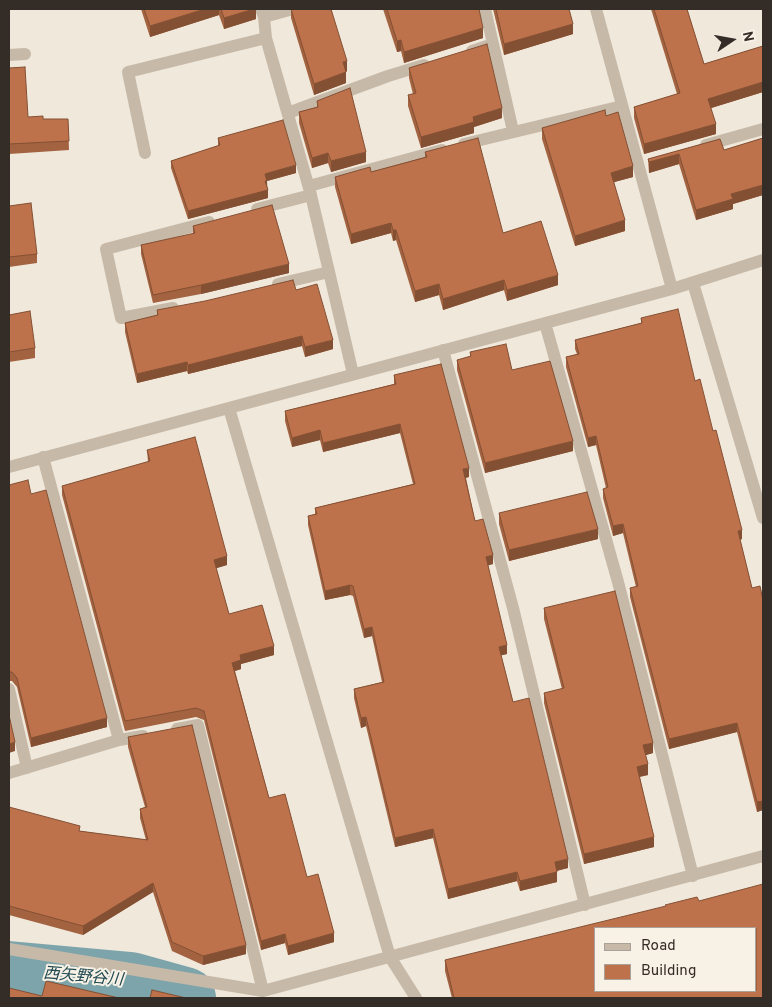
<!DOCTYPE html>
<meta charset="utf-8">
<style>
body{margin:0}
#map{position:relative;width:772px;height:1007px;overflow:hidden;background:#efe8db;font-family:Overpass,sans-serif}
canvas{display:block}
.frame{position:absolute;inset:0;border:10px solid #342c27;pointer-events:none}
.legend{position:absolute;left:594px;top:927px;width:162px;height:65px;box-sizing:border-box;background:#f8f1e6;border:1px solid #aaa29a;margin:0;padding:6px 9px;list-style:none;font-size:15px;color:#342c27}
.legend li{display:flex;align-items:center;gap:10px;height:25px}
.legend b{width:25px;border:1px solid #aaa29a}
.north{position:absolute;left:707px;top:15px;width:50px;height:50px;-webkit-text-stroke:4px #f8f1e6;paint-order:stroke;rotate:78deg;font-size:14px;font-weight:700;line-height:20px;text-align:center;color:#342c27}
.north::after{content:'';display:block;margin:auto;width:18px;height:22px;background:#342c27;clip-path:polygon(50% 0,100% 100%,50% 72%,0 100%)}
</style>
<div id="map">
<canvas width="772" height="1007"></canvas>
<div class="frame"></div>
<ul class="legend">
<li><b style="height:6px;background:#c7b9a8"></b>Road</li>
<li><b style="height:14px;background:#bd724b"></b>Building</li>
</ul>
<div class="north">N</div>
</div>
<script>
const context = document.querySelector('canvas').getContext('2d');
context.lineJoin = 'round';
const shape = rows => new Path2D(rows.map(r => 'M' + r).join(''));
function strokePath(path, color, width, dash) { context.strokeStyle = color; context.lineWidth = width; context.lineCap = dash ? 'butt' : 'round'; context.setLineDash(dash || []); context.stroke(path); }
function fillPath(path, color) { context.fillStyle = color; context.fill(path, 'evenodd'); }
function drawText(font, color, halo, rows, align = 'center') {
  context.font = font + ' Overpass,"Noto Sans JP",sans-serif'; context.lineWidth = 4; context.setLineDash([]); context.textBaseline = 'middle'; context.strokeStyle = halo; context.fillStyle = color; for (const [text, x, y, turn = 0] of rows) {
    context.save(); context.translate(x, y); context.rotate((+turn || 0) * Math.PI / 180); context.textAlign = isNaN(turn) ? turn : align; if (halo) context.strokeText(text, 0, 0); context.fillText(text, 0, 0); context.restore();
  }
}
strokePath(shape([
 [9,972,131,983,185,998]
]), '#7ca4aa', 62);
strokePath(shape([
 [261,9,264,17,266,38,311,195,353,374],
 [485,9,513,131],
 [596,9,672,289],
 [264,17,293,9],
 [472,51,493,44],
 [9,55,25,54],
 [288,113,388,76,424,65],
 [464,144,622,106],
 [706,145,763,129],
 [145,153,128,72,266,38],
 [309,186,442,150],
 [257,209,311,195],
 [693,283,763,518],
 [278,284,329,272],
 [173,308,121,318,106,249,209,222],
 [545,323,618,582,693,876],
 [443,350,513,608,585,905],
 [229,408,390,957,416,998],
 [43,457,119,740],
 [9,467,672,289,763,260],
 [9,689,27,768],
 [177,729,198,725,263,991],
 [9,773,119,740,143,736],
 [9,949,263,991,763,856]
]), '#c7b9a8', 12);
fillPath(shape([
 [141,9,256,9,256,19,224,29,219,15,150,37],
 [291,9,331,9,347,71,346,72,346,83,314,95,291,18],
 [383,9,479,9,483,38,404,63,401,51,397,52],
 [493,9,569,9,573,34,504,55],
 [651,9,687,9,704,64,763,46,763,92,711,108,716,134,644,154,634,118,634,107,677,94],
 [9,68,28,117,43,119,68,119,69,150,9,154],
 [409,68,502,118,474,127,474,133,421,148,408,106,408,95,413,94,409,78],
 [317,101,366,162,331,172,328,163,312,168,299,123,299,112,317,107],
 [606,116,633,177,614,182,625,231,575,246,542,139,542,128],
 [218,138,296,173,267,181,268,198,188,219,171,168,171,161,218,146],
 [763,138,763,195,733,204,733,209,696,220,679,164,649,173,648,159,720,139,724,150],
 [425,152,503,233,558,285,507,301,504,290,443,310,439,295,415,302,396,240,393,241,391,233,351,244,335,187,335,177,371,172,425,157],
 [9,206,37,254,37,263,9,267],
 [193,226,289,273,201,294,153,303,141,254,141,245,193,234],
 [296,290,333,349,305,357,302,346,188,374,187,371,137,383,125,332,125,323,157,315,157,310],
 [9,315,35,348,35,358,9,362],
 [641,318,695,381,713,431,742,539,740,540,752,588,763,600,763,810,757,812,737,732,669,749,630,597,630,588,636,587,623,533,613,536,603,498,603,489,606,488,596,445,588,447,566,367,566,357,577,354,575,349,575,340,641,323],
 [470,352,512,370,573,451,485,473,457,370,457,360,470,357],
 [394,375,469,477,466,478,475,521,493,564,488,565,507,654,501,655,513,702,568,868,557,871,557,882,520,891,517,881,448,899,433,838,395,847,366,726,361,728,354,698,354,689,382,682,372,636,364,638,353,596,350,595,325,600,308,525,308,516,315,514,315,508,413,484,400,433,323,452,320,440,292,447,285,421,285,411,394,384],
 [147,450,227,565,216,568,229,614,274,655,241,664,241,669,235,671,269,798,307,877,334,942,288,955,285,943,261,950,204,720,196,717,125,731,62,495,62,486,148,462],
 [9,485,31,494,107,727,31,747,17,687,12,681,9,681],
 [499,513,598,539,509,561,499,524],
 [544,608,653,753,645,755,648,775,640,777,654,847,584,864,544,703,544,693,562,689,544,619],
 [128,737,246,954,203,965,172,951,153,892,83,935,9,915,9,807,80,831,146,840,140,818,140,809,145,807,128,747],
 [699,901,763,998,452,998,445,971,445,960]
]), '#a36240');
fillPath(shape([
 [205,9,219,9,219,15,150,37,150,26],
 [254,9,256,9,256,19,224,29,224,18],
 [573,24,573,34,504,55,504,44],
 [483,28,483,38,404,63,404,52],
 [401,40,401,51,397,52,397,41],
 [347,61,347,71,343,72,343,62],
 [346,72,346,83,314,95,314,84],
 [763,82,763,92,708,109,708,99],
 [502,108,502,118,474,127,474,133,421,148,421,137,473,117],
 [716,124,716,134,644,154,644,144],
 [366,152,366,162,331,172,331,161],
 [328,153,328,163,312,168,312,158],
 [679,154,679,164,649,173,649,162],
 [296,165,296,173,267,181,267,189,265,189,265,174],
 [633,166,633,177,611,183,611,173],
 [763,185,763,195,733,204,733,209,696,220,696,210,731,194],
 [268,190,268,198,188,219,188,211],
 [625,220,625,231,575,246,575,236],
 [391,223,391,233,351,244,351,234],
 [393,230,396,230,396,240,393,241],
 [289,264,289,273,201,294,201,285],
 [558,275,558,285,507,301,507,290],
 [504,280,504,290,443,310,443,299],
 [439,284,439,295,415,302,415,291],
 [302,336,302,346,188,374,188,365],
 [333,340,333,349,305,357,305,347],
 [187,362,187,371,137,383,137,374],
 [400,424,400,433,323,452,323,443],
 [320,430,320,440,292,447,292,438],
 [596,436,596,445,588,447,588,438],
 [573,441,573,451,485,473,485,463],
 [469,468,469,477,463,478,463,469],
 [623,524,623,533,613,536,613,526],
 [598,529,598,539,509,561,509,550],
 [742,530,742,539,738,540,738,531],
 [493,555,493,564,486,566,486,557],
 [227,556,227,565,214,569,214,560],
 [350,585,350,595,325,600,325,591],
 [372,627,372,636,364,638,364,629],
 [507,645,507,654,499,656,499,647],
 [274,646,274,655,241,664,241,669,232,672,232,663,240,655],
 [366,717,366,726,361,728,361,718],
 [107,718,107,727,31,747,31,738],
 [737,723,737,732,669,749,669,739],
 [15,742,15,751,9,753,9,744],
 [653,743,653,753,643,756,643,745],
 [648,764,648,775,637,777,637,767],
 [763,801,763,810,757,812,757,802],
 [433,829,433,838,395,847,395,838],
 [654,837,654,847,584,864,584,854],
 [568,859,568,868,555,871,555,862],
 [517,872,517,881,448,899,448,889],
 [557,872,557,882,520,891,520,881],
 [153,883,153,892,83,935,83,926],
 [334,933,334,942,288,955,288,946],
 [285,934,285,943,261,950,261,941],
 [246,945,246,954,203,965,203,956]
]), '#845034');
const building = shape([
 [144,9,205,9,150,26,144,9],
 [221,9,254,9,224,18,221,9],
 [291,9,331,9,347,61,343,62,346,72,314,84,291,9],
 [387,9,479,9,483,28,404,52,401,40,397,41,387,9],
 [496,9,569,9,573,24,504,44,496,9],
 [654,9,687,9,704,64,763,46,763,82,708,99,716,124,644,144,634,107,680,93,654,9],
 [487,44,502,108,473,117,474,122,421,137,408,95,416,93,409,68,487,44],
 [25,67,28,117,43,116,43,119,68,119,69,141,9,144,9,68,25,67],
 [350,88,366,152,331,161,328,153,312,158,299,112,318,107,317,101,350,88],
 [605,110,606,116,618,112,633,166,611,173,625,220,575,236,542,128,605,110],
 [283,120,296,165,265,174,267,181,265,181,268,190,188,211,171,161,220,145,218,138,283,120],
 [478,138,503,233,541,221,558,275,507,290,504,280,443,299,439,284,415,291,396,230,393,230,391,223,351,234,335,177,370,167,371,172,427,157,425,152,478,138],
 [763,138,763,185,731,194,733,199,696,210,679,154,649,162,648,159,720,139,724,150,763,138],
 [31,203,37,254,9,257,9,206,31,203],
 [272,205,289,264,201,285,153,295,141,245,195,233,193,226,272,205],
 [293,280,296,290,317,284,333,340,305,347,302,336,188,365,187,362,137,374,125,323,158,315,157,310,205,301,293,280],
 [678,309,695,381,700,379,713,431,716,430,742,530,738,531,752,588,760,586,763,600,763,801,757,802,737,723,669,739,630,588,638,586,623,524,613,526,603,489,608,487,596,436,588,438,566,357,579,354,575,340,642,323,641,318,678,309],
 [30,311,35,348,9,352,9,315,30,311],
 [506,344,512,370,550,361,573,441,485,463,457,360,471,356,470,352,506,344],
 [441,364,469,468,463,469,475,521,483,519,493,555,486,557,507,645,499,647,513,702,529,698,568,859,555,862,557,872,520,881,517,872,448,889,433,829,395,838,366,717,361,718,354,689,384,682,372,627,364,629,353,586,350,585,325,591,308,516,317,514,315,508,415,484,400,424,323,443,320,430,292,438,285,411,396,384,394,375,441,364],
 [195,437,227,556,214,560,229,614,262,605,274,646,240,655,241,660,232,663,269,798,285,794,307,877,318,874,334,933,288,946,285,934,261,941,204,711,196,708,125,721,62,486,150,461,147,450,195,437],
 [28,480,31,494,46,490,107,718,31,738,17,678,12,672,9,672,9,485,28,480],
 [587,492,598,529,509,550,499,513,587,492],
 [615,591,653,743,643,745,648,764,637,767,654,837,584,854,544,693,564,688,544,608,615,591],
 [9,715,15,742,9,744,9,715],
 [192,725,246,945,203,956,172,942,153,883,83,926,9,906,9,807,80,826,79,831,148,840,140,809,147,807,128,737,192,725],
 [763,884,763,998,454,998,445,960,666,906,665,905,697,897,699,901,763,884],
 [596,928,756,928,756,991,596,991,596,928],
 [46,981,119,998,9,998,9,988,42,996,46,981],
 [152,990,186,998,150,998,152,990]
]);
fillPath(building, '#bd724b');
strokePath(building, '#845034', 1);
drawText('italic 16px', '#204a52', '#f8f1e6', [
 ["西矢野谷川",83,978,5]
]);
</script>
